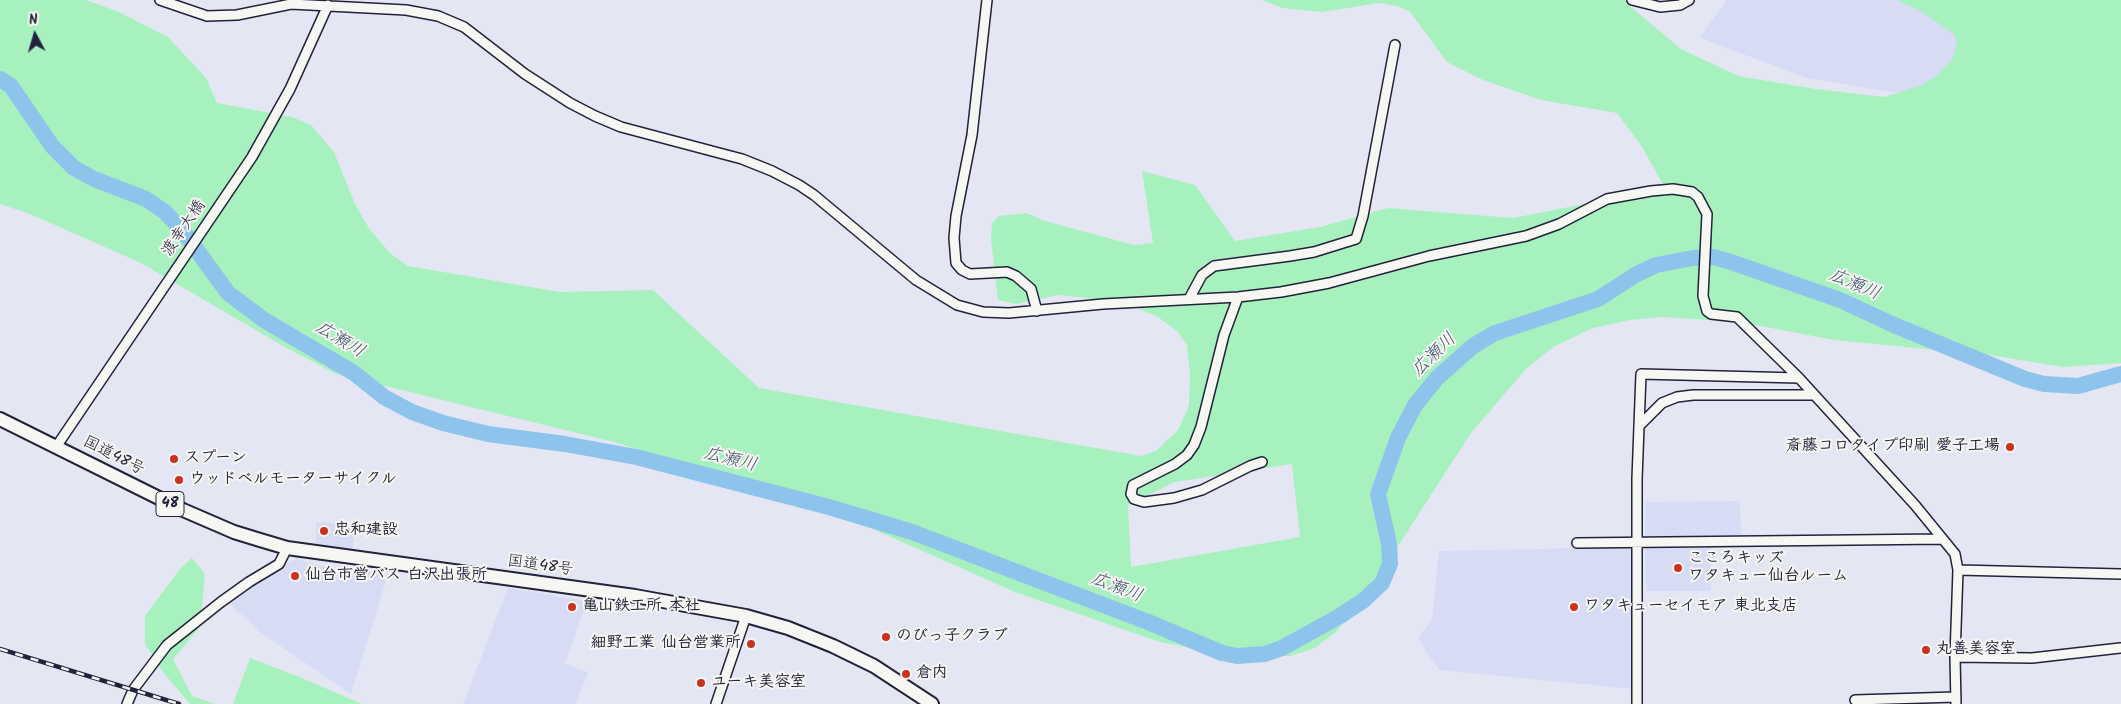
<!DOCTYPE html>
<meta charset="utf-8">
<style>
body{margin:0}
#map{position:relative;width:2121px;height:704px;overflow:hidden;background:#e4e7f3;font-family:Kalam,sans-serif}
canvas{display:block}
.north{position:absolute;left:10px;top:10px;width:50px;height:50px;-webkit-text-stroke:4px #f6f6f2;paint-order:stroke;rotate:354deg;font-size:14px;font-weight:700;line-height:20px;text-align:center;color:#22223b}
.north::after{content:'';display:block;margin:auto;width:18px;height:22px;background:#22223b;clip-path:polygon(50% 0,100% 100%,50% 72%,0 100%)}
</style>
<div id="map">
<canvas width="2121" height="704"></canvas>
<div class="north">N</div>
</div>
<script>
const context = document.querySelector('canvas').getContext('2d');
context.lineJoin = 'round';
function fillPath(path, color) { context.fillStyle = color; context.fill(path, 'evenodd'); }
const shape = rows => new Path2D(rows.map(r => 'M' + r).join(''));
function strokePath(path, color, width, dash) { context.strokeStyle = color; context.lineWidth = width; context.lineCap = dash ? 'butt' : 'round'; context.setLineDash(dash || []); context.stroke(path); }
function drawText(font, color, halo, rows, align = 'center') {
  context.font = font + ' Kalam,"Klee One",sans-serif'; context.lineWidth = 4; context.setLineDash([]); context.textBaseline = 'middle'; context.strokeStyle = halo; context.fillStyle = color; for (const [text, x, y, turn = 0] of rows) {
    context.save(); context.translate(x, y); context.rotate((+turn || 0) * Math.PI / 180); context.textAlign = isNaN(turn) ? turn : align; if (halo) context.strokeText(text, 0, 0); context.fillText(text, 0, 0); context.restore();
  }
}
fillPath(shape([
 [1726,0,2121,0,1986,108,1807,78,1700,38],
 [1740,501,1741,535,1645,537,1646,502],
 [317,522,355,524,353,549,315,544],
 [1645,545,1711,545,1711,591,1646,591],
 [1633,547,1634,689,1439,670,1418,639,1432,620,1439,551],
 [295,559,326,567,388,574,351,694,260,632,229,603],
 [508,588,587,601,565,664,588,672,576,704,463,704]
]), '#d7dcf4');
fillPath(shape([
 [0,0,86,0,119,12,168,37,206,78,217,103,292,117,311,125,334,152,355,204,370,230,391,254,408,266,560,292,653,290,759,388,1141,456,1156,451,1178,430,1189,405,1190,375,1187,345,1177,331,1158,317,1124,302,1059,295,1016,304,998,300,991,239,992,223,999,216,1026,213,1045,221,1134,245,1153,243,1142,171,1195,185,1235,241,1320,227,1388,208,1513,218,1665,188,1642,147,1617,113,1541,100,1483,80,1447,62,1410,12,1397,6,1379,3,1322,12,1282,8,1262,0,1624,0,1632,8,1681,49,1738,76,1816,89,1884,97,1920,86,1939,74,1953,58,1957,43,1954,34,1919,10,1896,0,2121,0,2121,363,2063,367,1990,355,1834,340,1740,322,1660,317,1630,320,1593,328,1553,347,1526,369,1471,433,1389,560,1337,631,1315,648,1290,656,1230,655,1160,642,1015,592,841,515,614,442,336,374,283,346,141,263,30,214,0,204],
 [1292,464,1300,537,1131,567,1128,505,1175,482],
 [192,558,205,574,200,627,173,659,192,696,215,704,190,704,163,672,145,644,145,616,179,570],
 [250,658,302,678,362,704,233,704]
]), '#a7f1bf');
strokePath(shape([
 [0,79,11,86,52,146,74,168,94,179,146,199,165,212,183,231,228,293,264,320,354,373,384,397,412,412,443,423,488,434,565,444,636,457,829,507,912,532,1148,622,1222,653,1237,656,1265,654,1282,648,1340,616,1364,600,1382,583,1390,564,1389,544,1378,494,1398,438,1415,405,1438,377,1473,346,1495,333,1598,299,1637,274,1656,265,1693,258,1713,257,1731,262,1840,300,1894,325,2025,379,2044,384,2078,386,2121,374]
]), '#8ec4ec', 16);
const minor = shape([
 [160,0,207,16,237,15,291,4,406,10,438,16,464,27,525,74,570,103,595,116,621,127,742,159,772,171,799,185,814,195,916,280,957,305,983,312,1009,313,1103,304,1238,297,1281,292,1329,283,1429,256,1526,236,1559,224,1607,199,1651,191,1673,189,1692,192,1698,197,1707,214,1703,296,1707,311,1711,314,1737,317,1799,378,1915,505,1955,554,1958,570,1955,657,1956,704],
 [987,0,972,135,956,216,954,238,956,263,962,270,970,274,1007,272,1016,276,1031,289,1037,311],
 [1632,0,1660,7,1680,5,1689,0],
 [1238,297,1224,335,1201,427,1194,445,1187,455,1175,464,1133,485,1131,494,1134,499,1144,502,1174,498,1202,490,1250,466,1262,462],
 [1189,299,1202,275,1214,266,1290,256,1314,252,1356,239,1363,216,1395,45],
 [1639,426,1662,403,1677,397,1693,395,1813,395],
 [56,447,252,157,290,89,328,5],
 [1577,543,1942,539],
 [1958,570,2121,574],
 [1955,657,2032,658,2120,648],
 [1855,700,1956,697],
 [127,704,133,690,167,645,221,602,249,582,279,564,287,548],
 [716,704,746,616],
 [1637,704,1637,479,1641,374,1799,378]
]);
const highway = shape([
 [0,419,183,510,234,532,260,540,287,548,635,596,746,616,788,628,833,646,874,666,932,704]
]);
strokePath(minor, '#22223b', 12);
strokePath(highway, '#22223b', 16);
strokePath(minor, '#f6f6f2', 9);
strokePath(highway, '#f6f6f2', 12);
const rail = shape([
 [0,649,179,704]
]);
strokePath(rail, '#22223b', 4.5);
strokePath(rail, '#f6f6f2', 2.5, [8]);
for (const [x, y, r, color] of [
 [2010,447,5,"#c8321e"],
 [174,459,5,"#c8321e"],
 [179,480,5,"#c8321e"],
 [324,531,5,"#c8321e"],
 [1678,568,5,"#c8321e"],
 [295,576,5,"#c8321e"],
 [572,607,5,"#c8321e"],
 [1574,607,5,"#c8321e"],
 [886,637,5,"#c8321e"],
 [751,644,5,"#c8321e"],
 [1926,650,5,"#c8321e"],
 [906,674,5,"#c8321e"],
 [701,683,5,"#c8321e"]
]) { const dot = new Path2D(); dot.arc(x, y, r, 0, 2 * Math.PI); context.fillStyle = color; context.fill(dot); strokePath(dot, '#f6f6f2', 2); }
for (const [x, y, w] of [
 [170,504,28]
]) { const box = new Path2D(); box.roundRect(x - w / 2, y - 12.5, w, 25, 4); context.fillStyle = '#f6f6f2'; context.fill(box); strokePath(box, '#22223b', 1); }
drawText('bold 15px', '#22223b', null, [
 ["48",170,504]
]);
drawText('16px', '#22223b', '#f6f6f2', [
 ["渡幸大橋",185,229,-56],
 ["国道48号",113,457,27],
 ["国道48号",540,567,8]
]);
drawText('bold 16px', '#22223b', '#f6f6f2', [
 ["斎藤コロタイプ印刷 愛子工場",2000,447,"right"],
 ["スプーン",184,459],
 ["ウッドベルモーターサイクル",189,480],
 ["忠和建設",334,531],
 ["こころキッズ",1688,559],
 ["ワタキュー仙台ルーム",1688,577],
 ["仙台市営バス 白沢出張所",305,576],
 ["亀山鉄工所 本社",582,607],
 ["ワタキューセイモア 東北支店",1584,607],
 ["のびっ子クラブ",896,637],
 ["細野工業 仙台営業所",741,644,"right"],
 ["丸善美容室",1936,650],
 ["倉内",916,674],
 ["ユーキ美容室",711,683]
], 'left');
drawText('italic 18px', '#425370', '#f6f6f2', [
 ["広瀬川",1854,286,23],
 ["広瀬川",339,341,31],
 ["広瀬川",1435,356,-44],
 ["広瀬川",730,461,14],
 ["広瀬川",1116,589,21]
]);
</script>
